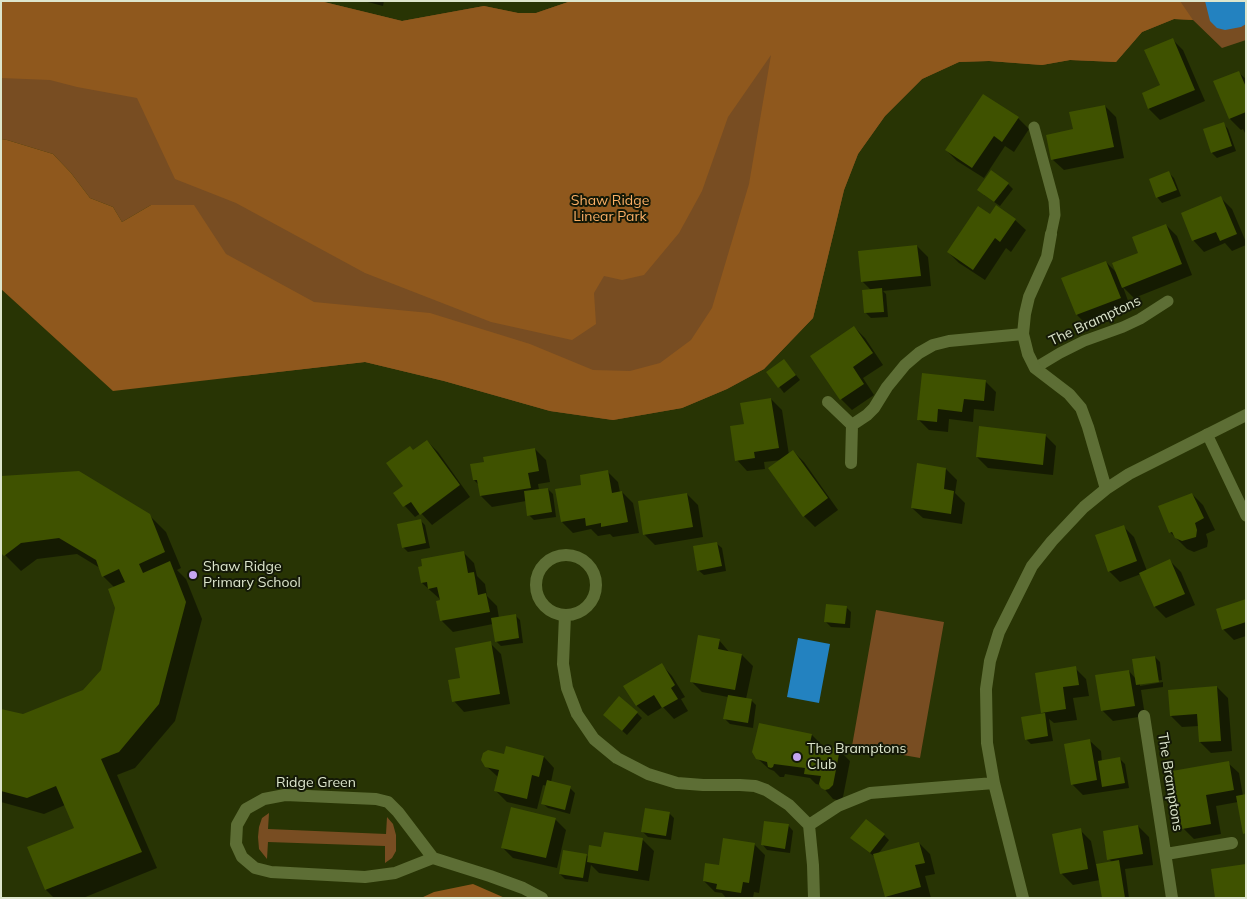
<!DOCTYPE html>
<style>
body{margin:0}
#map{position:relative;width:1247px;height:899px;overflow:hidden;background:#283404;font-family:Mulish,sans-serif}
canvas{display:block}
.frame{position:absolute;inset:0;border:2px solid #dde6cd;pointer-events:none}
</style>
<div id="map">
<canvas width="1247" height="899"></canvas>
<div class="frame"></div>
</div>
<script>
const context = document.querySelector('canvas').getContext('2d');
context.lineJoin = 'round';
function fillPath(path, color) { context.fillStyle = color; context.fill(path, 'evenodd'); }
const shape = rows => new Path2D(rows.map(r => 'M' + r).join(''));
function strokePath(path, color, width, dash) { context.strokeStyle = color; context.lineWidth = width; context.lineCap = dash ? 'butt' : 'round'; context.setLineDash(dash || []); context.stroke(path); }
function drawText(font, color, halo, rows, align = 'center') {
  context.font = font + ' Mulish,sans-serif'; context.lineWidth = 4; context.setLineDash([]); context.textBaseline = 'middle'; context.strokeStyle = halo; context.fillStyle = color; for (const [text, x, y, turn = 0] of rows) {
    context.save(); context.translate(x, y); context.rotate((+turn || 0) * Math.PI / 180); context.textAlign = isNaN(turn) ? turn : align; if (halo) context.strokeText(text, 0, 0); context.fillText(text, 0, 0); context.restore();
  }
}
fillPath(shape([
 [1,1,320,1,402,21,484,6,518,13,536,13,571,1,1246,1,1246,40,1222,48,1193,20,1174,19,1142,32,1116,62,1070,60,1042,65,989,61,959,62,922,79,885,116,858,154,844,190,813,318,764,369,727,389,682,408,613,420,550,411,444,381,365,362,243,376,151,205,122,222,113,207,90,198,71,173,53,154,7,140,1,139],
 [876,610,944,622,920,758,852,746],
 [269,813,268,829,386,834,387,817,393,824,396,835,396,851,392,858,385,863,385,846,268,842,267,859,259,849,258,837,259,827,262,818]
]), '#784d22');
fillPath(shape([
 [1,1,320,1,402,21,484,6,518,13,536,13,571,1,1180,1,1193,20,1174,19,1142,32,1116,62,1070,60,1042,65,989,61,959,62,922,79,885,116,858,154,844,190,813,318,764,369,727,389,682,408,613,420,550,411,444,381,365,362,113,391,1,289,1,139,7,140,53,154,71,173,90,198,113,207,122,222,151,205,194,205,226,254,314,302,430,313,530,344,593,370,630,371,660,363,691,340,712,308,749,184,771,55,728,117,702,191,679,233,644,275,622,280,604,276,594,293,596,324,572,340,491,322,365,273,236,203,175,179,137,98,77,87,50,80,1,78],
 [473,884,505,898,421,898,434,892]
]), '#8f581d');
fillPath(shape([
 [1205,1,1246,1,1246,24,1241,27,1225,30,1217,28,1210,21],
 [798,638,830,644,819,703,787,697]
]), '#2382c0');
fillPath(shape([
 [364,1,384,1,383,6],
 [1172,39,1183,50,1205,101,1160,120,1149,109,1143,94,1161,86],
 [1238,72,1246,79,1246,135,1243,129,1241,130,1230,119,1215,82],
 [1105,106,1116,117,1124,158,1064,170,1053,160,1074,130],
 [1018,118,1029,129,1014,152,1005,146,984,178,957,161,946,150],
 [1223,123,1228,129,1236,151,1217,158,1212,153,1204,130],
 [1169,173,1174,178,1181,196,1162,203,1157,197],
 [1008,184,1013,189,1000,206,984,195],
 [1221,198,1232,209,1246,242,1246,245,1232,251,1225,243,1204,252,1194,241,1182,214],
 [990,216,1015,220,1026,230,1011,252,1006,248,985,280,959,263,948,252],
 [1166,225,1177,236,1192,275,1134,298,1123,287,1131,309,1088,326,1077,315,1106,262,1117,273,1140,254],
 [917,246,928,257,931,286,883,291,886,294,888,317,871,318,866,313,871,290,862,281],
 [854,327,865,338,883,365,863,378,874,395,852,410,841,399],
 [789,366,800,380,784,393,768,372],
 [985,381,996,392,994,411,974,409,973,422,949,419,948,432,929,430,918,419],
 [771,399,782,410,789,455,793,451,804,462,838,510,815,527,804,516,782,460,764,462,765,469,747,471,737,460,745,425],
 [1045,435,1056,446,1053,475,988,468,977,457],
 [427,441,438,452,470,497,432,525,421,513,415,517,394,494,405,486,414,451],
 [535,449,546,460,550,482,538,484,539,490,548,489,553,494,556,517,534,520,529,515,526,501,492,507,481,496,479,485,474,480],
 [946,469,957,480,955,493,965,503,962,524,923,518,912,508],
 [607,471,618,482,620,492,622,492,633,503,639,533,613,537,610,534,598,536,591,529,573,533,562,522],
 [1,478,149,515,166,532,181,568,177,570,186,579,202,619,175,721,135,768,117,775,157,868,83,898,54,898,46,890,29,847,75,829,65,805,44,814,1,802,1,710,23,715,83,691,102,671,117,608,115,588,103,576,100,568,77,554,37,559,21,571,1,551],
 [687,494,698,505,703,537,655,545,644,534],
 [1192,494,1203,505,1215,530,1206,534,1208,541,1207,547,1194,552,1187,549,1170,532],
 [420,520,425,525,430,548,408,552,403,547],
 [1123,526,1134,537,1147,571,1170,561,1181,572,1195,605,1166,618,1155,607,1141,574,1120,582,1109,571],
 [716,543,722,548,726,571,704,575,698,570],
 [463,552,474,563,477,576,485,584,487,596,497,606,499,618,515,615,520,620,523,643,501,646,496,641,493,624,453,632,442,621,438,602,442,601,422,583,419,568],
 [1246,601,1246,636,1234,640,1223,629],
 [846,607,851,612,850,628,831,627,826,622],
 [719,640,730,653,742,655,753,666,746,699,751,700,756,705,753,728,730,724,725,719,728,697,702,692,691,681],
 [490,643,501,654,510,704,464,712,454,701,461,679],
 [1155,657,1160,662,1162,680,1140,683,1140,686,1163,682,1163,687,1141,690,1145,716,1113,721,1102,710,1129,671,1136,679],
 [662,665,672,676,685,697,681,699,688,711,674,719,663,707,648,716,637,706,625,687],
 [1075,668,1086,679,1089,696,1073,698,1077,720,1054,723,1049,719,1053,741,1031,744,1026,739,1045,714,1043,712],
 [1217,687,1228,698,1232,751,1211,753,1200,742,1199,726,1182,727,1171,716],
 [637,713,642,718,627,735,610,720],
 [812,735,823,746,839,750,850,761,843,797,840,800,837,800,833,799,821,785,816,784,810,778,785,774,784,777,780,777,774,771,769,769,757,758],
 [1090,741,1101,751,1102,762,1120,759,1125,764,1129,788,1083,795,1072,784],
 [505,755,544,757,554,768,551,782,570,788,575,793,570,814,548,808,542,803,547,786,543,785,537,809,507,802,496,791,498,777,486,766],
 [1228,763,1239,773,1243,796,1246,795,1246,835,1238,802,1216,806,1221,834,1194,839,1183,828,1173,772],
 [669,813,674,818,671,840,648,837,643,832],
 [555,819,566,830,557,868,513,858,502,847],
 [788,825,793,831,790,853,767,850,762,844],
 [1138,826,1149,837,1153,865,1125,869,1129,898,1103,898,1100,880,1073,885,1062,874,1054,835,1080,830,1091,841,1096,865,1112,862,1109,859],
 [884,835,889,840,878,854,919,843,930,854,935,874,925,876,931,898,887,898,886,896,875,857,857,843],
 [643,840,654,851,649,881,599,873,591,865,588,882,565,879,560,874,586,855,589,857,602,849],
 [754,844,765,855,759,893,754,892,753,898,726,898,722,893,715,892,704,881]
]), '#0007');
fillPath(shape([
 [1173,38,1195,90,1148,109,1142,93,1160,85,1144,50],
 [1239,71,1246,87,1246,112,1229,119,1213,81],
 [983,94,1019,117,1002,142,994,136,972,168,945,150],
 [1105,105,1114,147,1051,160,1046,135,1073,129,1069,112],
 [1224,122,1232,146,1211,153,1203,129],
 [991,170,1009,183,994,202,977,190],
 [1169,171,1177,190,1156,198,1149,179],
 [1221,196,1237,234,1220,241,1216,232,1192,241,1181,213],
 [996,205,1016,219,1000,242,995,238,973,270,947,252,978,206,990,214],
 [1166,224,1182,264,1122,288,1112,263,1138,253,1132,237],
 [917,245,921,276,861,282,858,251],
 [1106,261,1121,298,1076,315,1061,278],
 [882,288,884,312,864,313,862,290],
 [854,326,873,353,853,367,864,384,840,400,810,356],
 [784,359,796,375,778,388,766,372],
 [922,373,986,380,984,401,964,399,962,412,938,409,937,422,917,420],
 [771,398,779,448,754,452,755,458,735,461,730,426,744,424,740,403],
 [979,426,1046,434,1043,465,976,457],
 [427,440,460,485,420,515,411,502,403,507,393,493,403,486,386,463,410,446,413,450],
 [535,448,539,471,528,473,531,488,480,496,477,480,473,480,470,464,484,462,483,457],
 [793,450,828,498,803,517,768,468],
 [917,463,946,468,944,489,954,491,951,514,911,508],
 [608,470,612,493,622,491,628,522,601,527,601,523,586,526,585,518,561,522,555,489,581,485,580,475],
 [79,471,150,514,165,552,139,564,143,573,170,561,186,602,159,704,119,752,101,759,142,852,45,890,27,847,74,828,56,786,27,798,1,791,1,709,23,714,83,690,101,670,115,608,108,589,125,582,119,569,102,577,96,560,59,538,21,543,4,556,1,553,1,476],
 [548,488,552,512,527,516,524,491],
 [687,493,693,527,643,535,638,501],
 [1192,493,1204,518,1195,523,1197,530,1196,537,1182,541,1175,538,1172,532,1169,533,1158,506],
 [421,519,426,543,402,548,397,524],
 [1124,525,1137,561,1108,572,1095,535],
 [717,542,722,566,697,571,693,546],
 [464,551,468,573,474,572,478,595,486,593,490,612,440,621,436,601,440,600,437,587,428,589,427,582,421,583,418,567,422,566,421,559],
 [1170,559,1185,594,1154,607,1139,573],
 [1246,599,1246,622,1222,630,1216,609],
 [826,604,847,606,845,624,824,622],
 [516,614,519,638,495,642,491,618],
 [698,635,720,639,718,649,742,654,735,690,690,682],
 [491,641,500,694,452,702,448,680,460,678,455,648],
 [1155,656,1159,682,1136,685,1132,659],
 [662,663,675,685,671,688,678,699,662,708,654,695,636,706,623,686],
 [1076,666,1079,685,1063,687,1066,709,1041,713,1035,673],
 [1129,670,1135,706,1101,711,1095,675],
 [1217,686,1221,741,1199,742,1197,714,1170,716,1168,690],
 [728,695,752,699,748,723,723,719],
 [619,696,638,712,622,731,603,715],
 [1045,713,1048,736,1025,740,1021,717],
 [759,723,812,734,810,743,840,749,833,785,829,789,825,790,821,788,819,784,821,776,804,774,805,768,774,764,773,767,771,768,768,767,767,762,756,759,752,752],
 [1090,739,1097,780,1071,785,1064,744],
 [506,746,544,756,539,777,532,775,527,799,494,791,499,770,485,767,481,760,483,753,488,750,504,754],
 [1120,757,1125,783,1102,787,1098,761],
 [1229,761,1234,790,1206,795,1211,824,1182,829,1172,771],
 [547,780,571,786,565,810,541,804],
 [1246,794,1246,833,1243,834,1236,796],
 [511,807,556,818,546,858,501,848],
 [645,808,670,812,666,836,641,832],
 [866,819,885,834,870,853,850,838],
 [764,821,789,824,785,849,761,845],
 [1138,825,1143,854,1107,860,1103,831],
 [1081,828,1088,869,1060,874,1052,834],
 [604,832,643,838,638,871,587,862,589,845,601,847],
 [723,838,755,843,749,883,743,882,741,893,716,889,717,884,703,881,705,863,719,865],
 [919,842,925,863,915,865,921,887,885,897,873,854],
 [563,850,587,854,583,878,559,874],
 [1119,860,1125,898,1102,898,1096,864],
 [1246,864,1246,898,1215,898,1211,869]
]), '#3f5200');
strokePath(shape([
 [1034,127,1054,201,1055,215,1051,234],
 [1035,368,1060,353,1084,341,1123,327,1140,319,1168,301],
 [1207,434,1246,516]
]), '#5d6e35', 11);
strokePath(shape([
 [1051,234,1047,257,1029,297,1025,314,1023,334,1028,354,1035,368,1069,394,1081,408,1088,427,1106,489],
 [828,402,852,425,867,415,874,408,887,387,905,365,919,353,933,345,949,341,1023,334],
 [851,463,852,425],
 '536 585a30 30 0 1 1 60 0a30 30 0 1 1-60 0Z',
 [565,615,563,664,567,688,577,714,594,739,617,758,648,774,677,783,703,785,740,785,755,786,766,790,789,805,809,825,838,806,870,793,994,783],
 [1144,716,1172,898],
 [809,825,813,865,814,898],
 [1166,854,1232,843],
 [433,858,395,873,365,877,271,872,255,868,242,857,236,844,237,825,246,809,264,799,285,795,376,799,388,802,398,812,433,858,490,876,523,888,542,898],
 [1023,898,994,783,987,743,986,689,990,661,999,632,1032,566,1052,541,1084,507,1106,489,1129,474,1246,415]
]), '#5d6e35', 12);
for (const [x, y, r, color] of [
 [193,575,5,"#c5a6f0"],
 [797,757,5,"#c5a6f0"]
]) { const dot = new Path2D(); dot.arc(x, y, r, 0, 2 * Math.PI); context.fillStyle = color; context.fill(dot); strokePath(dot, '#141907', 2); }
drawText('14px', '#fbaf66', '#141907', [
 ["Shaw Ridge",610,201],
 ["Linear Park",610,217]
]);
drawText('14px', '#dde6cd', '#141907', [
 ["The Bramptons",1095,321,-25],
 ["The Bramptons",1170,782,81],
 ["Ridge Green",316,783]
]);
drawText('14px', '#dde6cd', '#141907', [
 ["Shaw Ridge",203,567],
 ["Primary School",203,583],
 ["The Bramptons",807,749],
 ["Club",807,765]
], 'left');
</script>
